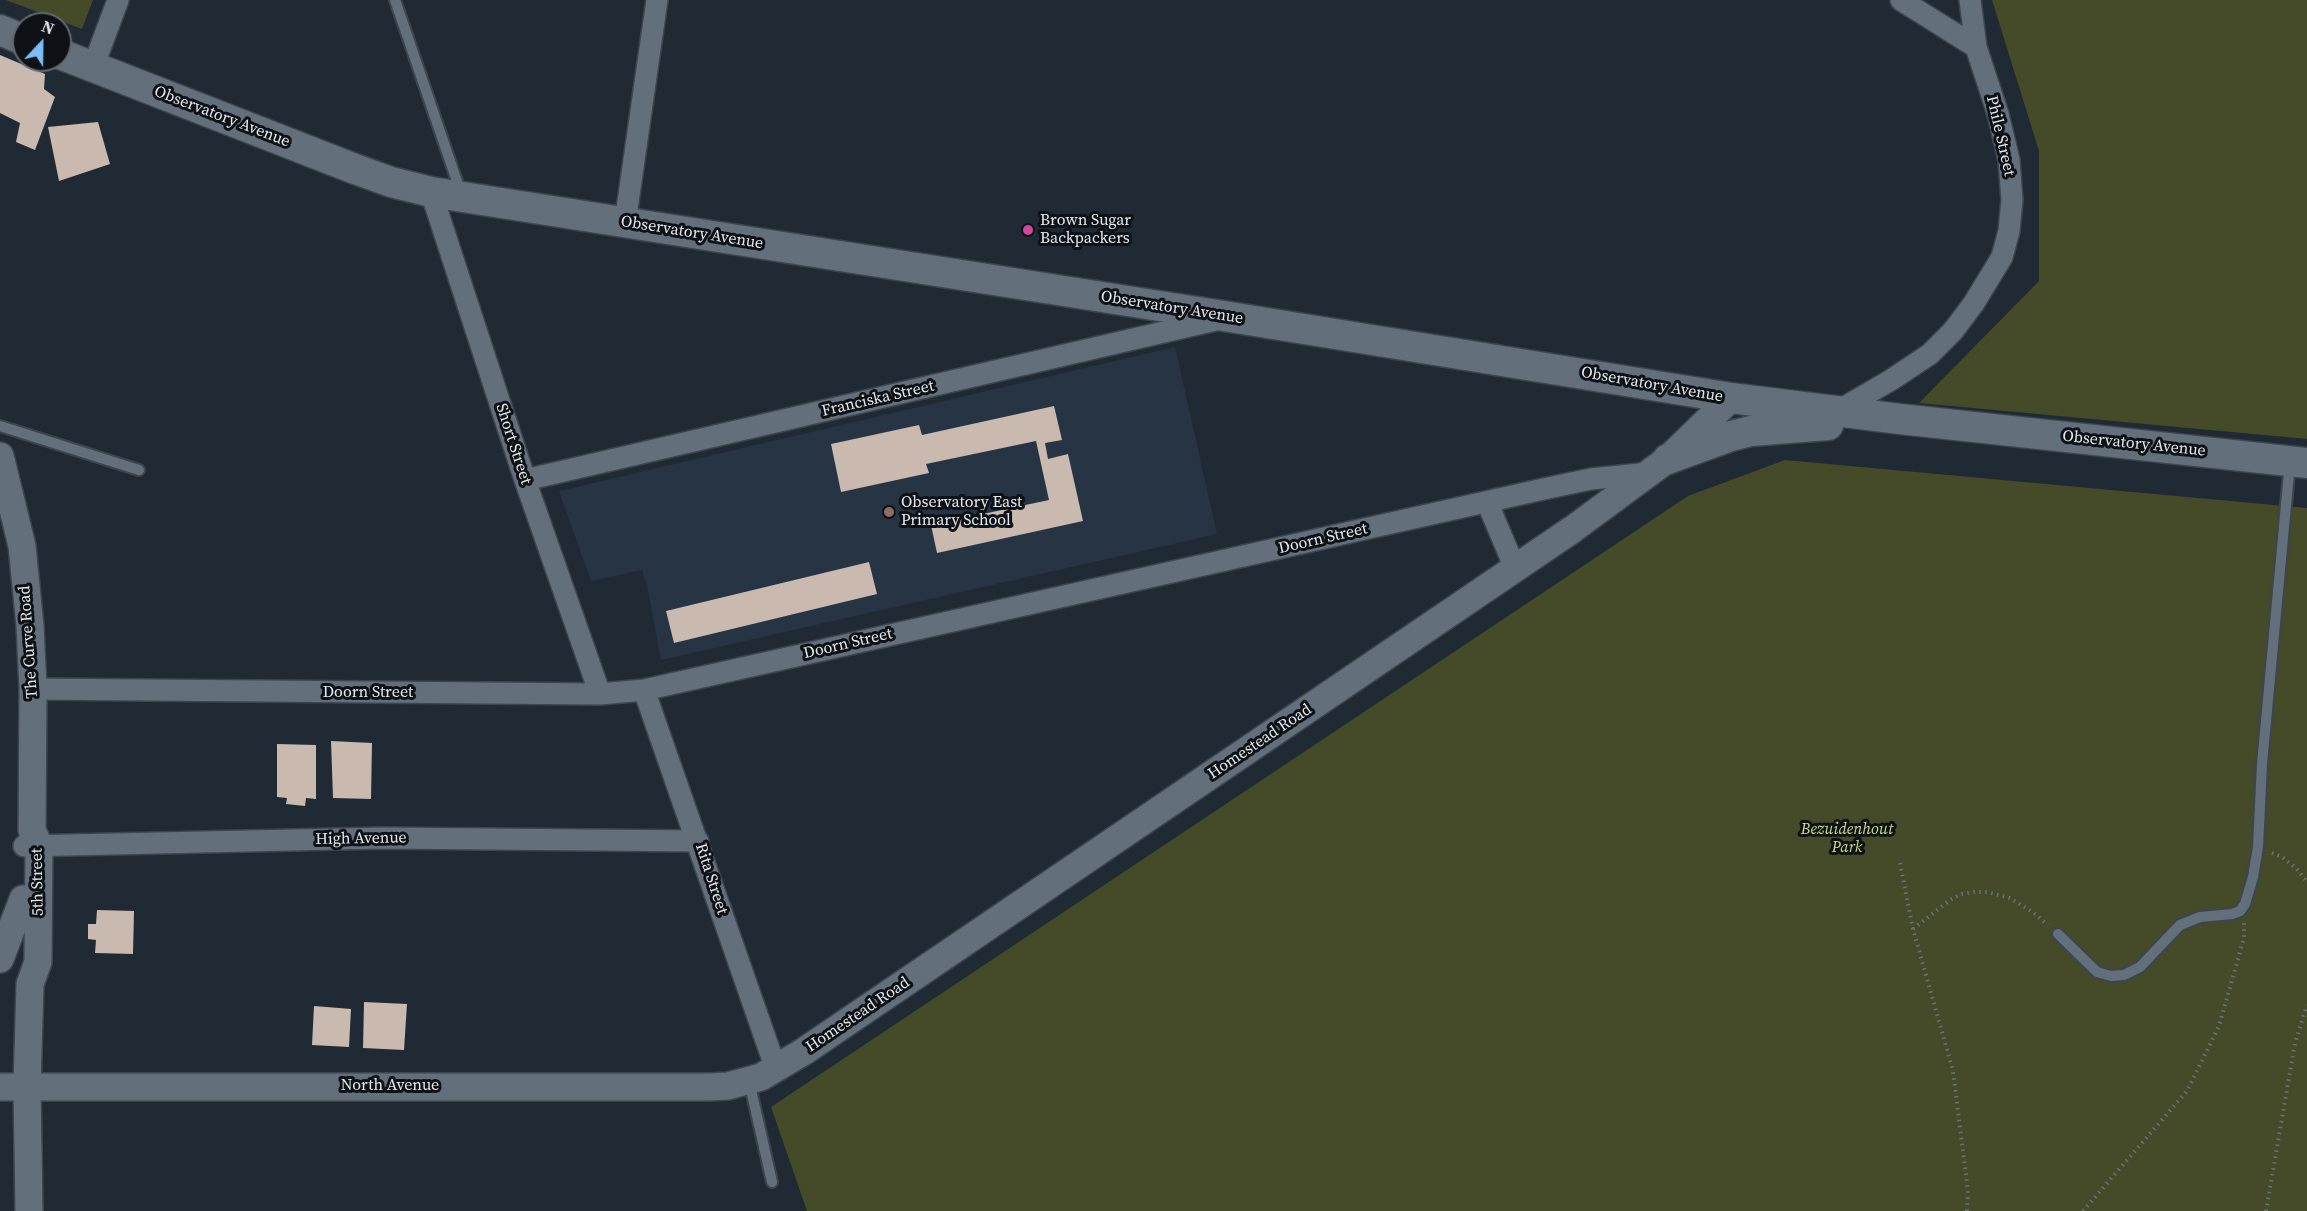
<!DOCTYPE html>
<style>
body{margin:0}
#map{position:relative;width:2307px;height:1211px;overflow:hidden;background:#202a34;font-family:"Source Serif 4",serif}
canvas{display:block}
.north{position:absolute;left:12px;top:12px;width:60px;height:60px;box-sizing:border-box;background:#0e1217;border:2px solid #63686e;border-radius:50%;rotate:22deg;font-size:16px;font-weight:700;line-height:24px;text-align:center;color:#e2e8f0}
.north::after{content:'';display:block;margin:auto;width:21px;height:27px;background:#7bbef9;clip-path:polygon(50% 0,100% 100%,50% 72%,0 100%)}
</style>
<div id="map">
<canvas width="2307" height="1211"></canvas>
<div class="north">N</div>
</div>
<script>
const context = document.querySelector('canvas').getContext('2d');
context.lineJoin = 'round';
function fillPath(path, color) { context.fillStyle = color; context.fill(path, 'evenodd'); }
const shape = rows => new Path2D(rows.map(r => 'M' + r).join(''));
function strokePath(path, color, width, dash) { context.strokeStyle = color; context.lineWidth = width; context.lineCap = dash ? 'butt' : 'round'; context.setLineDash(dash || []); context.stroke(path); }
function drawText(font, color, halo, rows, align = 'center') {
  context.font = font + ' "Source Serif 4",serif'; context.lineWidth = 6; context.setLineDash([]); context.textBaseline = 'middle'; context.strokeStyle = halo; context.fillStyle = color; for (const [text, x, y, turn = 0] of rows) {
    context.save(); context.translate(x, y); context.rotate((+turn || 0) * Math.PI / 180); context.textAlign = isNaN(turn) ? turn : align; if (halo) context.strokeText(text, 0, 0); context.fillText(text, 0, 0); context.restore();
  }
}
fillPath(shape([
 [1175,347,1217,534,661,660,647,585,642,570,591,581,559,491]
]), '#263444');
fillPath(shape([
 [6,0,93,0,82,29],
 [1992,0,2307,0,2307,439,1919,403,2039,281,2039,151],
 [1785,460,2307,508,2307,1211,807,1211,771,1107,1688,496]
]), '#454a28');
fillPath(shape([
 [0,55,45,74,44,89,55,97,35,150,16,142,20,123,0,113],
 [98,122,110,164,59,181,48,127],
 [1054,406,1062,440,1045,443,1048,459,1068,454,1083,521,937,553,931,525,1049,500,1036,441,926,464,929,473,841,492,831,444,919,425,922,435],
 [869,562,877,594,674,643,666,611],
 [331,741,372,743,371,799,333,798],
 [277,744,316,745,316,799,306,798,305,806,286,804,287,798,277,797],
 [97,910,134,911,133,954,95,953,96,940,88,939,88,924,96,924],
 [364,1002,407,1004,404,1050,363,1048],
 [314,1006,351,1009,349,1047,312,1045]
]), '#c9b9ae');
const service = shape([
 [395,0,461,193],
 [0,426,139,470],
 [2058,934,2097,972,2111,976,2124,975,2140,967,2180,925,2200,917,2232,914,2240,911,2245,904,2253,877,2258,847,2262,764,2290,462],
 [749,1081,772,1182]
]);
const minor = shape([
 [1901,0,1976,47],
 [93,67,118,0],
 [431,192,525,480,600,694],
 [625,223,657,0],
 [1836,412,1891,380,1930,354,1953,331,1974,303,2002,257,2009,231,2012,200,2009,160,1998,114,1976,47,1970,0],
 [525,480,1220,319],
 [1487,502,1515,568],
 [33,689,600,694,644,690,1548,488,1591,479,1650,473],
 [644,690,776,1069],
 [24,846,382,838,698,841]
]);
const tertiary = shape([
 [0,456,22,546,30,626,33,689,32,830,39,846,38,962,30,984,27,1087,29,1211],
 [0,959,23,899],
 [0,1087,710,1087,728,1086,761,1077,803,1052,1573,529,1668,459,1731,398]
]);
const secondary = shape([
 [0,30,24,40],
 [60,54,355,169,391,182,431,192,1230,317,1731,398,1900,419,2307,463],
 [1668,459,1731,436,1751,431,1828,425]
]);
strokePath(service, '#3d454f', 14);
strokePath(minor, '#3d454f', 24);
strokePath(tertiary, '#3d454f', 30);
strokePath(secondary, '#3d454f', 33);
strokePath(shape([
 [2272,853,2282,857,2296,868,2307,882],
 [1900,863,1913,929,1953,1071,1968,1191,1967,1211],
 [1913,929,1950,900,1961,894,1974,892,1987,892,2010,898,2034,913,2048,925],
 [2083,1211,2187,1091,2219,1026,2244,938,2244,923],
 [2266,1211,2295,1043,2307,1005]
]), '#69727b', 4, [1.5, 4.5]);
strokePath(service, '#636f7b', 10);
strokePath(minor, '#636f7b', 21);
strokePath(tertiary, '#636f7b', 27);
strokePath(secondary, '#636f7b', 30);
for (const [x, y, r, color] of [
 [1028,230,6,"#d1479c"],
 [889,512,6,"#8d6e63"]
]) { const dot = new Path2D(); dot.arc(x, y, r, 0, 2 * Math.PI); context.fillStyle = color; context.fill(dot); strokePath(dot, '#0e1217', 2); }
drawText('16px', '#e2e8f0', '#0e1217', [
 ["Observatory Avenue",222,117,21],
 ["Phile Street",2000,136,77],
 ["Observatory Avenue",692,233,9],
 ["Observatory Avenue",1172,308,9],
 ["Observatory Avenue",1652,385,10],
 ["Franciska Street",878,399,-13],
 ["Short Street",513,444,72],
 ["Observatory Avenue",2134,444,6],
 ["Doorn Street",1323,539,-13],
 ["The Curve Road",29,642,-94],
 ["Doorn Street",848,644,-13],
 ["Doorn Street",368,693],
 ["Homestead Road",1260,742,-34],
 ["High Avenue",361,839,-1],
 ["Rita Street",711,879,72],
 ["5th Street",38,882,-91],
 ["Homestead Road",858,1015,-34],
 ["North Avenue",390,1086]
]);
drawText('16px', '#e2e8f0', '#0e1217', [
 ["Brown Sugar",1040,221],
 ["Backpackers",1040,239],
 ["Observatory East",901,503],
 ["Primary School",901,521]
], 'left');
drawText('italic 16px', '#ceda80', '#0e1217', [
 ["Bezuidenhout",1847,830],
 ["Park",1847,848]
]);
</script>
